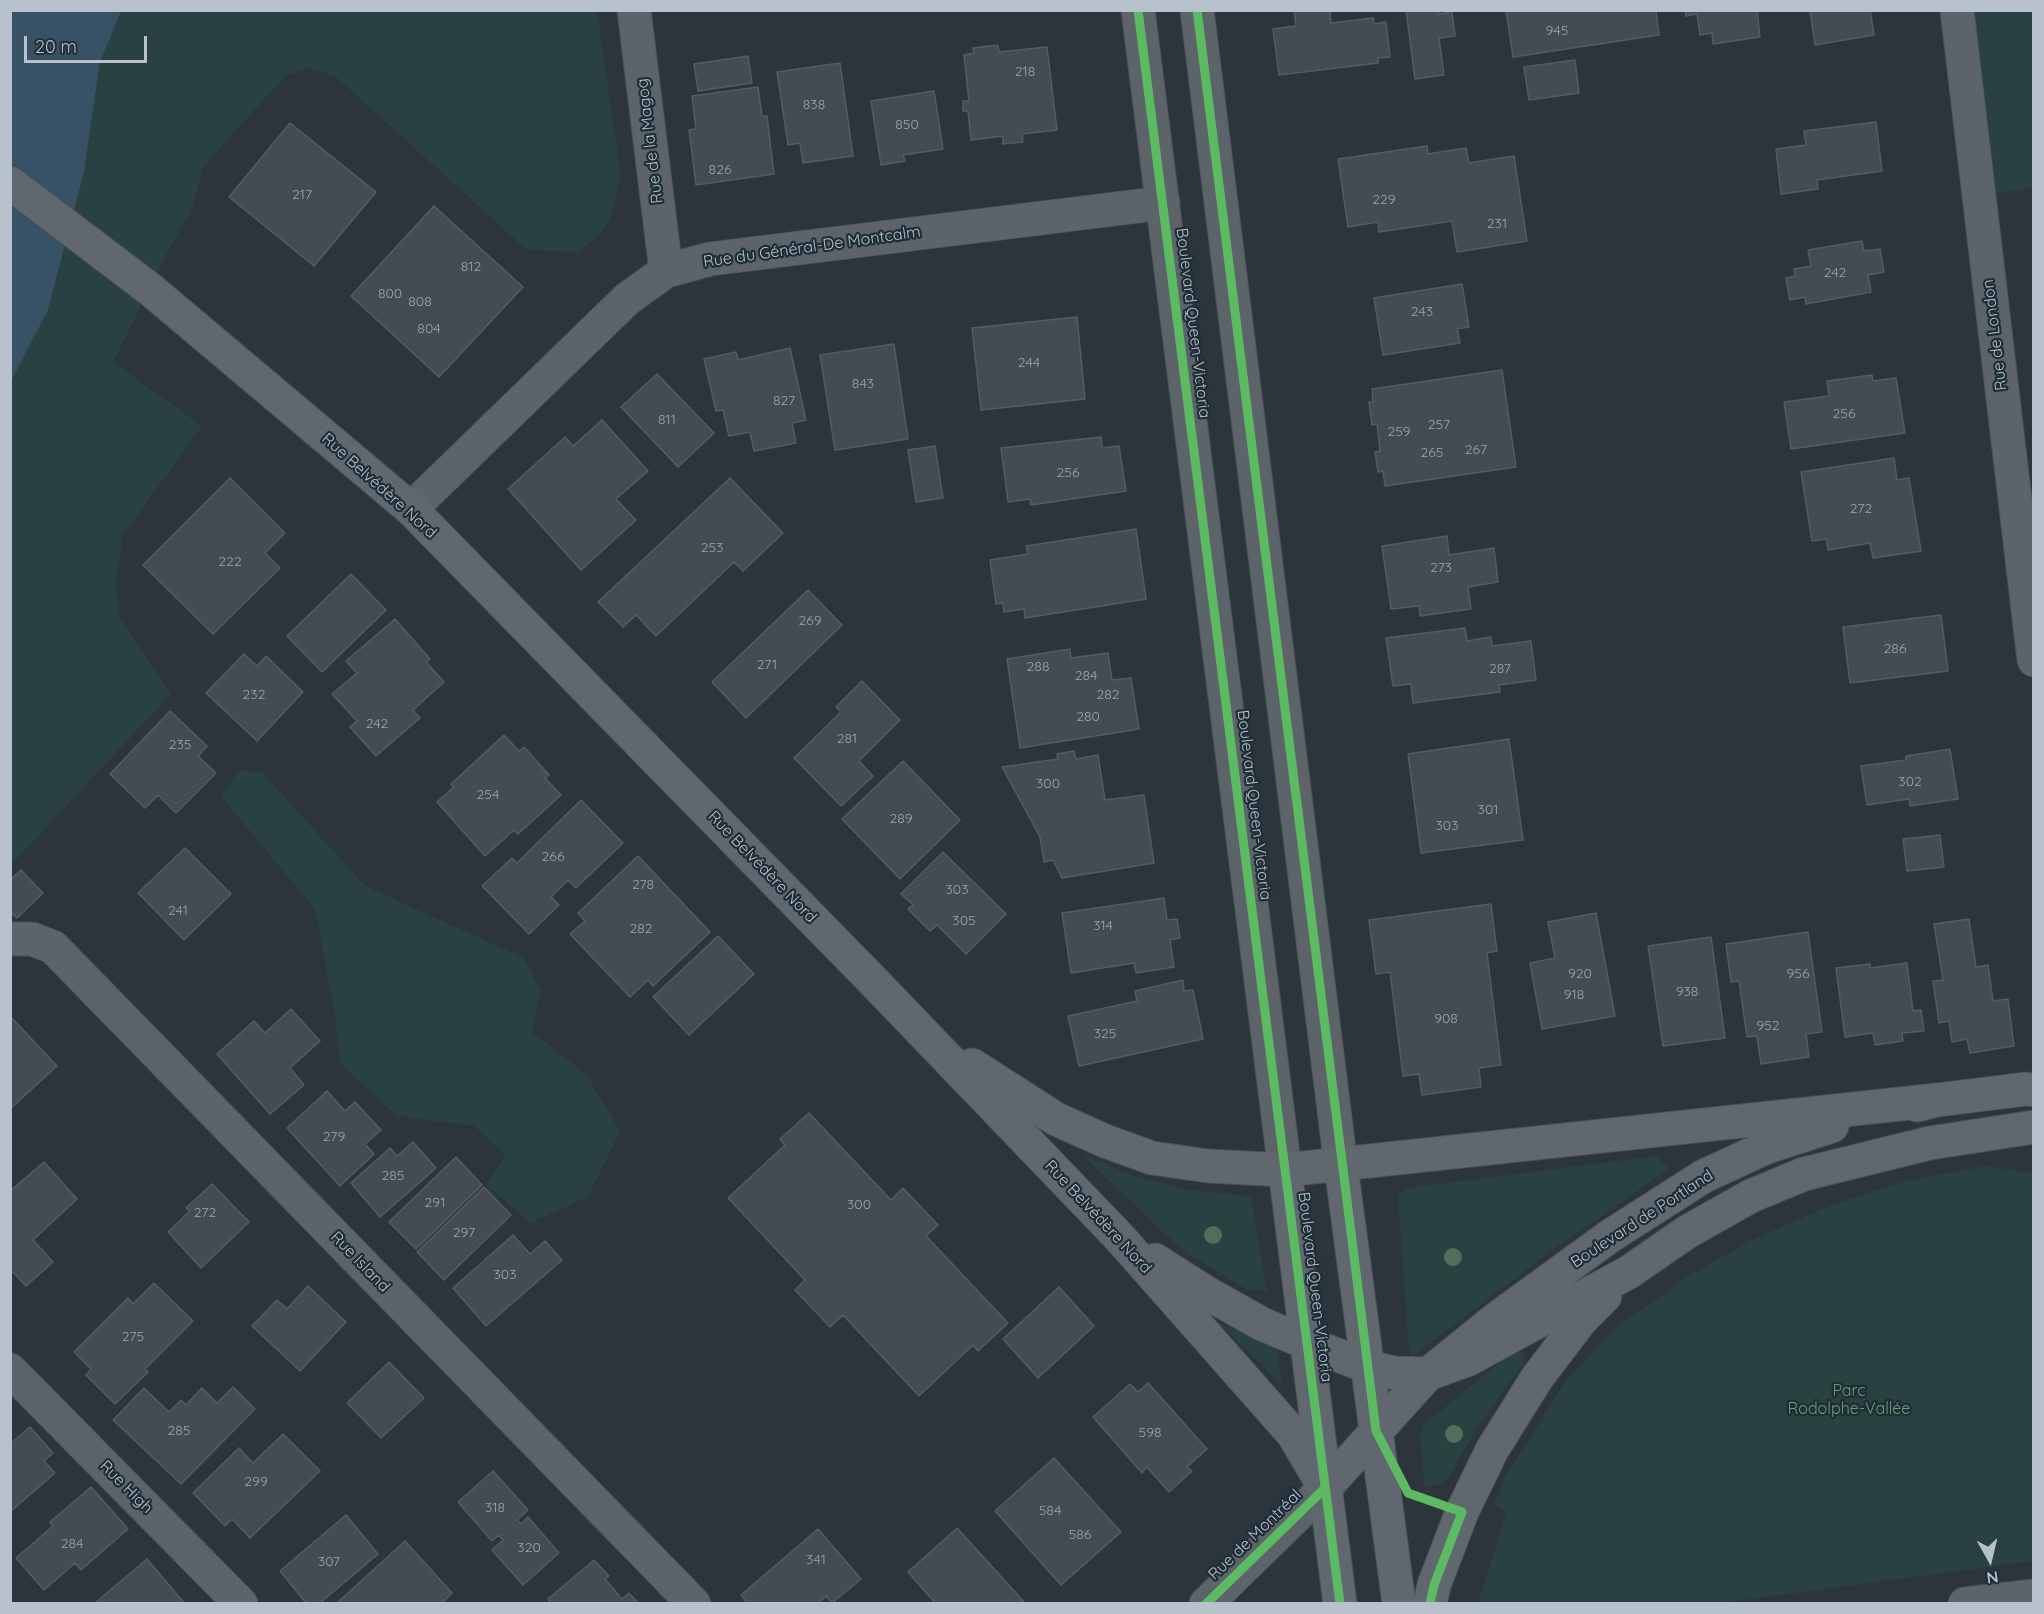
<!DOCTYPE html>
<meta charset="utf-8">
<style>
body{margin:0}
#map{position:relative;width:2044px;height:1614px;overflow:hidden;background:#2c353c;font-family:Quicksand,sans-serif}
canvas{display:block}
.frame{position:absolute;inset:0;border:12px solid #b7c2cc;pointer-events:none}
.north{position:absolute;left:1960px;top:1530px;width:60px;height:60px;-webkit-text-stroke:4px #1f2d37;paint-order:stroke;rotate:172deg;font-size:16px;font-weight:700;line-height:24px;text-align:center;color:#b7c2cc}
.north::after{content:'';display:block;margin:auto;width:21px;height:27px;background:#b7c2cc;clip-path:polygon(50% 0,100% 100%,50% 72%,0 100%)}
.scale{position:absolute;left:24px;top:36px;width:123px;height:27px;box-sizing:border-box;border:3px solid #b7c2cc;border-top:0;padding-left:8px;font-size:18px;line-height:21px;white-space:nowrap;color:#b7c2cc;-webkit-text-stroke:4px #1f2d37;paint-order:stroke}
</style>
<div id="map">
<canvas width="2044" height="1614"></canvas>
<div class="frame"></div>
<div class="north">N</div>
<div class="scale">20 m</div>
</div>
<script>
const context = document.querySelector('canvas').getContext('2d');
context.lineJoin = 'round';
function fillPath(path, color) { context.fillStyle = color; context.fill(path, 'evenodd'); }
const shape = rows => new Path2D(rows.map(r => 'M' + r).join(''));
function strokePath(path, color, width, dash) { context.strokeStyle = color; context.lineWidth = width; context.lineCap = dash ? 'butt' : 'round'; context.setLineDash(dash || []); context.stroke(path); }
function drawText(font, color, halo, rows, align = 'center') {
  context.font = font + ' Quicksand,sans-serif'; context.lineWidth = 4.5; context.setLineDash([]); context.textBaseline = 'middle'; context.strokeStyle = halo; context.fillStyle = color; for (const [text, x, y, turn = 0] of rows) {
    context.save(); context.translate(x, y); context.rotate((+turn || 0) * Math.PI / 180); context.textAlign = isNaN(turn) ? turn : align; if (halo) context.strokeText(text, 0, 0); context.fillText(text, 0, 0); context.restore();
  }
}
fillPath(shape([
 [121,11,597,11,621,177,610,219,601,233,580,252,527,250,336,77,311,68,286,75,204,166,190,214,171,245,113,362,202,426,123,535,116,580,119,616,171,694,11,865,10,381,48,310,84,172,100,62],
 [1957,11,2033,11,2033,188,1979,195],
 [239,770,262,772,365,886,524,958,541,992,532,1032,586,1074,620,1131,588,1197,530,1223,487,1185,505,1154,474,1126,396,1116,340,1063,335,1016,315,909,221,796],
 [1082,1155,1131,1175,1187,1190,1251,1196,1267,1291,1246,1289,1182,1250],
 [1656,1156,1669,1169,1551,1251,1412,1357,1409,1349,1398,1197,1407,1188],
 [1986,1166,2033,1173,2033,1561,1721,1603,1478,1603,1507,1512,1494,1505,1506,1475,1568,1378,1616,1328,1687,1277,1754,1239,1832,1205,1906,1181],
 [1218,1323,1277,1347,1282,1385],
 [1524,1352,1524,1363,1475,1431,1445,1483,1428,1487,1424,1483,1420,1433,1423,1425,1510,1354]
]), '#294141');
fillPath(shape([
 [11,11,121,11,100,62,84,172,48,310,11,381]
]), '#385265');
const building = shape([
 [1294,10,1330,10,1331,23,1373,18,1374,24,1386,22,1390,57,1378,58,1378,63,1279,75,1273,29,1296,26,1294,10],
 [1406,10,1438,10,1438,14,1452,12,1455,36,1439,38,1444,75,1415,79,1406,10],
 [1506,10,1656,10,1659,35,1513,57,1506,10],
 [1685,10,1757,10,1760,37,1713,44,1712,33,1700,35,1697,14,1686,16,1685,10],
 [1810,10,1870,10,1874,35,1815,45,1810,10],
 [998,45,999,52,1047,47,1057,130,1022,134,1023,142,1003,144,1003,136,971,140,968,111,963,111,963,101,969,101,964,55,974,53,973,48,998,45],
 [748,56,752,83,698,91,694,64,748,56],
 [1575,60,1579,93,1529,100,1524,67,1575,60],
 [840,63,853,156,803,163,800,143,788,145,777,72,840,63],
 [758,87,762,116,767,116,774,174,696,185,689,130,696,129,692,96,758,87],
 [934,91,943,149,903,155,905,161,881,165,871,101,934,91],
 [1876,122,1882,171,1817,180,1818,189,1781,194,1776,149,1806,145,1804,131,1876,122],
 [290,123,376,192,314,266,229,197,290,123],
 [1427,146,1428,154,1466,148,1469,163,1514,156,1527,241,1457,252,1452,221,1379,232,1378,222,1348,227,1338,159,1427,146],
 [434,206,523,287,439,377,351,296,434,206],
 [1862,241,1864,251,1880,249,1884,272,1868,275,1871,292,1806,304,1805,297,1790,300,1786,278,1795,276,1794,269,1811,266,1808,250,1862,241],
 [1462,284,1469,327,1457,329,1460,343,1383,355,1374,298,1462,284],
 [1077,317,1085,399,981,410,972,328,1077,317],
 [894,344,908,439,835,450,820,355,894,344],
 [790,348,806,420,792,423,796,443,754,451,750,432,729,436,723,410,716,411,704,359,736,352,738,360,790,348],
 [1502,370,1516,467,1385,486,1383,471,1378,472,1375,452,1380,451,1377,424,1372,425,1369,402,1373,402,1372,389,1502,370],
 [657,374,714,433,678,467,621,407,657,374],
 [1872,375,1873,381,1896,378,1905,433,1791,449,1784,402,1829,396,1827,381,1872,375],
 [602,420,648,471,616,499,636,520,581,570,508,489,565,437,573,446,602,420],
 [1101,437,1102,448,1119,446,1126,491,1031,505,1030,499,1008,502,1001,448,1101,437],
 [935,446,943,498,916,502,908,450,935,446],
 [1894,458,1897,480,1909,478,1921,551,1873,558,1870,543,1828,550,1826,539,1812,541,1801,472,1894,458],
 [230,478,285,533,265,553,280,568,213,634,143,565,230,478],
 [730,478,783,533,743,571,734,562,656,636,636,615,623,627,598,602,730,478],
 [1136,529,1146,599,1025,618,1024,609,1004,612,1003,603,996,604,990,560,1028,554,1026,546,1136,529],
 [1447,536,1449,555,1494,548,1498,582,1468,587,1471,609,1420,616,1419,606,1391,609,1382,546,1447,536],
 [351,574,386,610,322,672,287,636,351,574],
 [808,590,842,625,746,718,712,682,808,590],
 [1941,615,1948,671,1850,683,1843,627,1941,615],
 [395,619,430,659,426,662,444,682,413,710,420,718,376,756,350,727,357,721,332,694,357,673,346,661,395,619],
 [1465,628,1467,641,1491,637,1492,646,1531,641,1536,680,1499,685,1500,692,1413,703,1411,684,1393,686,1386,638,1465,628],
 [1070,649,1071,658,1108,653,1112,680,1131,678,1139,729,1020,748,1007,659,1070,649],
 [244,654,257,666,266,656,303,692,257,741,206,693,244,654],
 [862,681,900,720,859,761,873,776,841,806,794,758,841,712,836,707,862,681],
 [170,711,207,746,198,756,216,773,176,813,158,795,145,808,110,774,170,711],
 [504,735,519,751,524,747,549,775,545,778,561,795,518,834,514,830,485,856,437,802,454,787,451,784,504,735],
 [1509,739,1523,840,1421,853,1408,754,1509,739],
 [1950,749,1958,799,1910,806,1909,799,1867,805,1861,766,1906,760,1906,756,1950,749],
 [1074,751,1076,759,1098,755,1105,800,1144,795,1154,863,1062,878,1053,860,1044,862,1040,837,1002,767,1058,759,1057,754,1074,751],
 [903,761,960,820,900,879,842,819,903,761],
 [581,800,623,843,576,888,568,880,551,897,559,905,529,934,482,886,512,858,517,863,581,800],
 [1940,835,1944,867,1907,871,1903,839,1940,835],
 [185,848,231,894,184,940,138,893,185,848],
 [943,852,1006,914,966,954,937,925,930,931,908,909,913,905,901,894,943,852],
 [638,856,710,932,653,986,648,980,630,997,570,934,585,921,578,913,638,856],
 [21,870,43,893,17,918,10,911,10,880,21,870],
 [1164,898,1167,920,1177,919,1180,938,1170,940,1174,967,1136,973,1134,963,1071,973,1062,913,1164,898],
 [1491,904,1497,951,1487,953,1501,1065,1479,1068,1481,1087,1422,1095,1419,1074,1403,1076,1390,972,1376,974,1369,920,1491,904],
 [1596,913,1615,1016,1542,1029,1530,963,1555,958,1548,922,1596,913],
 [1969,919,1976,967,1988,965,1993,1001,2008,999,2014,1046,1970,1053,1967,1039,1952,1042,1949,1021,1939,1023,1933,981,1943,980,1934,924,1969,919],
 [1808,932,1822,1032,1806,1034,1809,1057,1761,1064,1757,1036,1747,1037,1739,981,1731,982,1726,944,1808,932],
 [718,936,754,974,689,1035,653,997,718,936],
 [1711,937,1725,1038,1663,1046,1648,946,1711,937],
 [1907,963,1913,1011,1921,1010,1924,1031,1902,1033,1903,1041,1875,1045,1873,1033,1845,1037,1836,968,1870,964,1870,968,1907,963],
 [1183,980,1184,991,1193,990,1203,1039,1079,1066,1068,1016,1137,1001,1135,991,1183,980],
 [291,1009,320,1041,290,1068,304,1085,270,1114,217,1054,254,1021,265,1033,291,1009],
 [10,1016,57,1066,10,1109,10,1016],
 [327,1091,345,1111,355,1102,381,1130,365,1144,374,1154,340,1186,287,1128,327,1091],
 [809,1113,891,1200,903,1188,921,1207,938,1225,926,1236,1008,1323,978,1351,973,1345,919,1396,843,1315,830,1327,795,1290,805,1280,728,1198,785,1145,780,1139,809,1113],
 [413,1142,436,1168,380,1217,351,1183,390,1148,397,1156,413,1142],
 [456,1157,482,1185,416,1249,389,1222,456,1157],
 [44,1162,77,1199,33,1240,53,1262,26,1286,10,1269,10,1191,44,1162],
 [212,1184,249,1222,201,1268,168,1232,190,1211,186,1208,212,1184],
 [484,1187,511,1215,444,1280,417,1252,484,1187],
 [513,1235,530,1254,545,1241,562,1260,486,1326,453,1288,513,1235],
 [154,1283,193,1321,145,1369,148,1372,115,1404,86,1375,91,1369,74,1352,128,1298,133,1304,154,1283],
 [308,1286,346,1322,300,1371,252,1326,277,1300,287,1309,308,1286],
 [1059,1287,1094,1326,1038,1378,1003,1339,1059,1287],
 [389,1362,424,1398,381,1438,347,1403,389,1362],
 [1148,1383,1207,1449,1187,1467,1192,1471,1169,1492,1147,1467,1142,1473,1093,1417,1130,1384,1138,1392,1148,1383],
 [233,1387,255,1409,181,1484,113,1420,144,1388,169,1412,181,1400,186,1405,202,1388,217,1403,233,1387],
 [30,1427,53,1453,44,1461,55,1473,10,1512,10,1444,30,1427],
 [283,1434,320,1471,250,1538,232,1519,225,1526,193,1493,239,1448,253,1463,283,1434],
 [1054,1458,1121,1532,1061,1585,995,1511,1054,1458],
 [493,1471,528,1510,517,1520,521,1524,528,1517,559,1553,523,1585,492,1550,503,1540,499,1535,492,1541,458,1502,493,1471],
 [91,1487,128,1529,81,1570,75,1563,44,1590,16,1558,53,1526,50,1522,91,1487],
 [346,1515,378,1554,319,1604,307,1604,280,1571,346,1515],
 [957,1528,1026,1604,936,1604,908,1572,957,1528],
 [818,1529,861,1579,832,1603,826,1596,817,1604,748,1604,741,1595,818,1529],
 [405,1541,452,1593,441,1604,336,1604,405,1541],
 [147,1559,185,1604,95,1603,147,1559],
 [594,1560,609,1576,605,1579,622,1599,629,1593,639,1604,552,1604,548,1599,594,1560]
]);
fillPath(building, '#454c51');
strokePath(building, '#545c63', 1.5);
const minor = shape([
 [634,10,666,271],
 [1957,10,2034,660],
 [411,509,627,299,666,271,710,259,1163,203],
 [10,939,32,939,53,947,694,1604],
 [10,1370,241,1604],
 [1965,1604,2034,1596]
]);
const tertiary = shape([
 [1138,10,1285,1170],
 [1197,10,1341,1166],
 [1206,1604,1325,1488]
]);
const secondary = shape([
 [10,183,151,290,411,509,877,985,1120,1238,1293,1434,1325,1488],
 [972,1065,1056,1119,1105,1141,1152,1158,1208,1166,1285,1170,1937,1100],
 [1917,1105,1937,1100,2026,1089,2034,1090],
 [1341,1166,1399,1604],
 [1285,1170,1340,1604],
 [1155,1260,1205,1292,1262,1324,1307,1343,1368,1367,1395,1373,1428,1374,1469,1359,1629,1272,1687,1232,1751,1196,1804,1174,1930,1143,2034,1127],
 [1325,1488,1428,1374,1496,1319,1610,1236,1704,1176,1767,1147,1832,1126],
 [1430,1604,1434,1585,1462,1512,1492,1450,1537,1378,1581,1320,1605,1296]
]);
strokePath(minor, '#4a5156', 35);
strokePath(tertiary, '#4a5156', 35);
strokePath(secondary, '#4a5156', 35);
strokePath(minor, '#5d6469', 33);
strokePath(tertiary, '#5d6469', 33);
strokePath(secondary, '#61676e', 33);
strokePath(shape([
 [1138,10,1340,1604],
 [1197,10,1376,1431,1408,1493,1462,1512,1434,1585,1430,1604],
 [1206,1604,1325,1488]
]), '#5cba63', 9);
context.fillStyle = '#506e59';
for (const [x, y] of [
 [1213,1235],
 [1453,1257],
 [1454,1434]
]) { context.beginPath(); context.arc(x, y, 9, 0, 2 * Math.PI); context.fill(); }
drawText('14px', '#9aa4ad', null, [
 ["945",1557,31],
 ["218",1025,72],
 ["838",814,105],
 ["850",907,125],
 ["826",720,170],
 ["217",302,195],
 ["229",1384,200],
 ["231",1497,224],
 ["812",471,267],
 ["242",1835,273],
 ["800",390,294],
 ["808",420,302],
 ["243",1422,312],
 ["804",429,329],
 ["244",1029,363],
 ["843",863,384],
 ["827",784,401],
 ["256",1844,414],
 ["811",667,420],
 ["257",1439,425],
 ["259",1399,432],
 ["267",1476,450],
 ["265",1432,453],
 ["256",1068,473],
 ["272",1861,509],
 ["253",712,548],
 ["222",230,562],
 ["273",1441,568],
 ["269",810,621],
 ["286",1895,649],
 ["271",767,665],
 ["288",1038,667],
 ["287",1500,669],
 ["284",1086,676],
 ["232",254,695],
 ["282",1108,695],
 ["280",1088,717],
 ["242",377,724],
 ["281",847,739],
 ["235",180,745],
 ["302",1910,782],
 ["300",1048,784],
 ["254",488,795],
 ["301",1488,810],
 ["289",901,819],
 ["303",1447,826],
 ["266",553,857],
 ["278",643,885],
 ["303",957,890],
 ["241",178,911],
 ["305",964,921],
 ["314",1103,926],
 ["282",641,929],
 ["920",1580,974],
 ["956",1798,974],
 ["938",1687,992],
 ["918",1574,995],
 ["908",1446,1019],
 ["952",1768,1026],
 ["325",1105,1034],
 ["279",334,1137],
 ["285",393,1176],
 ["291",435,1203],
 ["300",859,1205],
 ["272",205,1213],
 ["297",464,1233],
 ["303",505,1275],
 ["275",133,1337],
 ["285",179,1431],
 ["598",1150,1433],
 ["299",256,1482],
 ["318",495,1508],
 ["584",1050,1511],
 ["586",1080,1535],
 ["284",72,1544],
 ["320",529,1548],
 ["341",816,1560],
 ["307",329,1562]
]);
drawText('16px', '#b7c2cc', '#1f2d37', [
 ["Rue de la Magog",650,141,-97],
 ["Rue du Général-De Montcalm",812,247,-8],
 ["Boulevard Queen-Victoria",1193,323,83],
 ["Rue de London",1995,335,-97],
 ["Rue Belvédère Nord",379,486,42],
 ["Boulevard Queen-Victoria",1254,805,83],
 ["Rue Belvédère Nord",762,867,46],
 ["Rue Belvédère Nord",1098,1217,47],
 ["Boulevard de Portland",1642,1219,-33],
 ["Rue Island",360,1262,46],
 ["Boulevard Queen-Victoria",1315,1287,83],
 ["Rue High",126,1487,45],
 ["Rue de Montréal",1255,1535,-44]
]);
drawText('16px', '#6e9d71', '#1f2d37', [
 ["Parc",1849,1391],
 ["Rodolphe-Vallée",1849,1409]
]);
</script>
